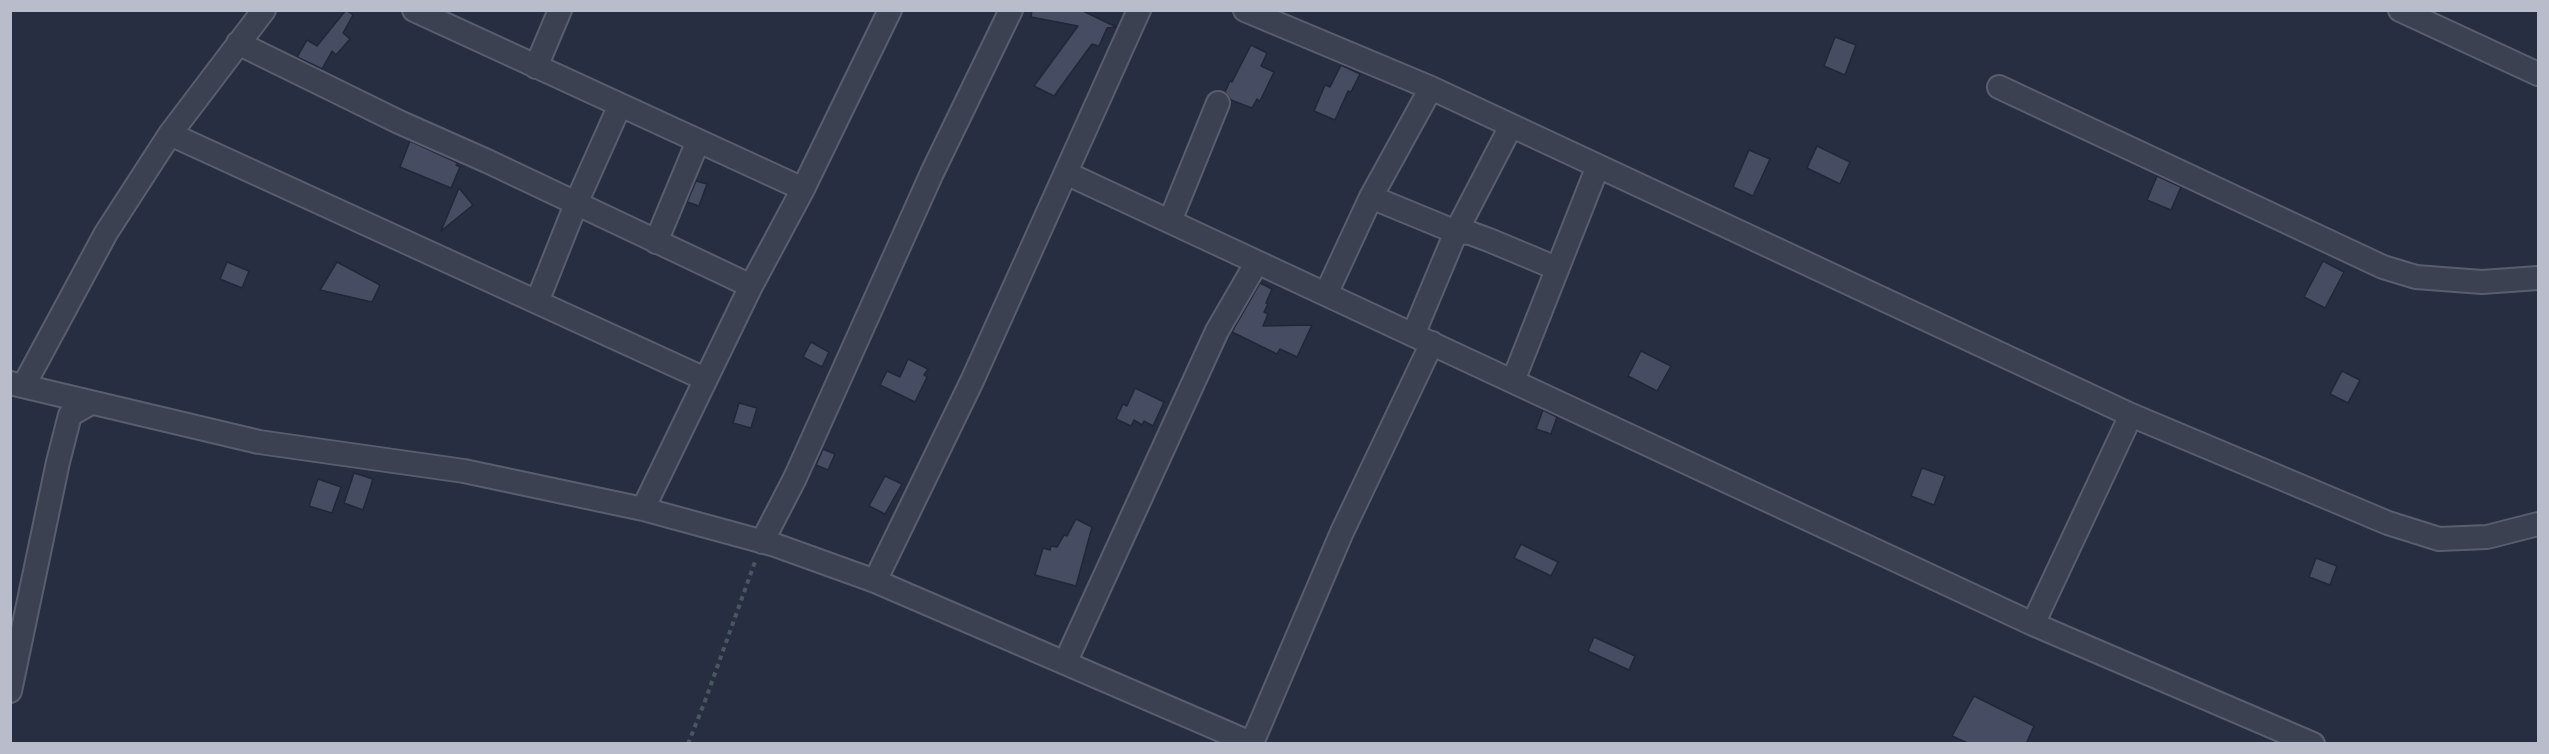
<!DOCTYPE html>
<style>
body{margin:0}
#map{position:relative;width:2549px;height:754px;overflow:hidden;background:#272e41;font-family:"Titillium Web",sans-serif}
canvas{display:block}
.frame{position:absolute;inset:0;border:12px solid #b8bccb;pointer-events:none}
</style>
<div id="map">
<canvas width="2549" height="754"></canvas>
<div class="frame"></div>
</div>
<script>
const context = document.querySelector('canvas').getContext('2d');
context.lineJoin = 'round';
function fillPath(path, color) { context.fillStyle = color; context.fill(path, 'evenodd'); }
const shape = rows => new Path2D(rows.map(r => 'M' + r).join(''));
function strokePath(path, color, width, dash) { context.strokeStyle = color; context.lineWidth = width; context.lineCap = dash ? 'butt' : 'round'; context.setLineDash(dash || []); context.stroke(path); }
const building = shape([
 [346,10,353,15,343,33,350,39,336,55,332,51,322,69,297,57,307,40,317,46,346,10],
 [1032,10,1081,10,1116,27,1107,28,1099,46,1092,44,1054,96,1034,86,1078,26,1031,17,1032,10],
 [1835,37,1856,45,1845,75,1824,66,1835,37],
 [1251,45,1267,53,1261,66,1274,72,1260,101,1257,99,1252,108,1231,100,1225,92,1230,81,1232,82,1251,45],
 [1341,65,1360,74,1351,92,1348,91,1335,120,1314,111,1325,85,1330,87,1341,65],
 [410,141,458,163,456,165,460,167,451,188,400,167,410,141],
 [1817,146,1850,162,1840,184,1807,168,1817,146],
 [1749,150,1770,159,1753,196,1733,187,1749,150],
 [2157,176,2181,187,2171,210,2147,200,2157,176],
 [696,181,707,184,699,206,687,202,696,181],
 [459,188,473,205,441,231,459,188],
 [2323,261,2344,272,2325,308,2304,297,2323,261],
 [227,262,249,271,242,288,220,279,227,262],
 [337,262,380,285,372,302,320,290,337,262],
 [1260,283,1272,289,1266,303,1268,304,1264,312,1268,314,1263,326,1312,325,1297,357,1280,349,1277,354,1232,332,1260,283],
 [811,342,829,352,822,367,803,357,811,342],
 [1641,351,1671,366,1657,391,1628,376,1641,351],
 [908,359,928,369,924,375,927,377,915,402,880,385,887,371,900,377,908,359],
 [2342,371,2360,380,2348,403,2330,394,2342,371],
 [1135,388,1164,402,1153,426,1144,421,1142,425,1134,420,1131,426,1116,419,1123,404,1127,406,1135,388],
 [739,403,757,408,751,428,733,423,739,403],
 [1543,410,1557,417,1551,434,1536,429,1543,410],
 [823,449,835,454,828,470,816,465,823,449],
 [1922,468,1945,476,1934,505,1911,496,1922,468],
 [354,473,373,479,363,510,344,503,354,473],
 [885,476,902,484,885,514,869,506,885,476],
 [318,479,341,487,332,513,309,506,318,479],
 [1076,519,1092,527,1076,586,1035,575,1043,548,1050,550,1051,546,1057,547,1064,535,1067,536,1076,519],
 [1521,544,1558,562,1551,576,1514,558,1521,544],
 [2316,558,2337,566,2330,585,2309,577,2316,558],
 [1594,637,1635,656,1629,670,1588,651,1594,637],
 [1974,696,2034,726,2026,744,1970,744,1952,736,1974,696]
]);
fillPath(building, '#464d63');
strokePath(building, '#222738', 1.5);
const minor = shape([
 [414,10,803,189],
 [1245,10,1431,88,2131,415,2388,523,2439,539,2487,537,2538,524],
 [2400,10,2538,74],
 [238,43,399,122,487,161,751,286],
 [536,67,560,10],
 [1999,87,2383,267,2416,277,2482,282,2538,278],
 [170,134,705,379],
 [1068,174,2033,624,2313,744],
 [1371,197,1456,232,1470,233,1489,240,1556,268],
 [1170,221,1218,103],
 [656,242,698,141],
 [1326,294,1371,197,1431,88],
 [537,302,578,199,620,105],
 [1413,335,1456,232,1511,126],
 [1513,381,1598,166],
 [10,383,259,442,464,471,643,509,775,545,875,581,1253,744],
 [24,385,106,233,170,134,264,10],
 [643,509,751,286,803,189,890,10],
 [762,542,795,478,932,173,1011,10],
 [875,581,972,381,1139,10],
 [2033,624,2131,415],
 [1065,663,1217,331,1257,262],
 [10,691,58,462,70,415,91,403],
 [1252,743,1342,532,1432,343]
]);
strokePath(minor, '#595e6e', 26);
strokePath(shape([
 [688,744,705,701,756,559]
]), '#47585f', 4, [4.5, 4.5]);
strokePath(minor, '#3b4151', 22);
</script>
